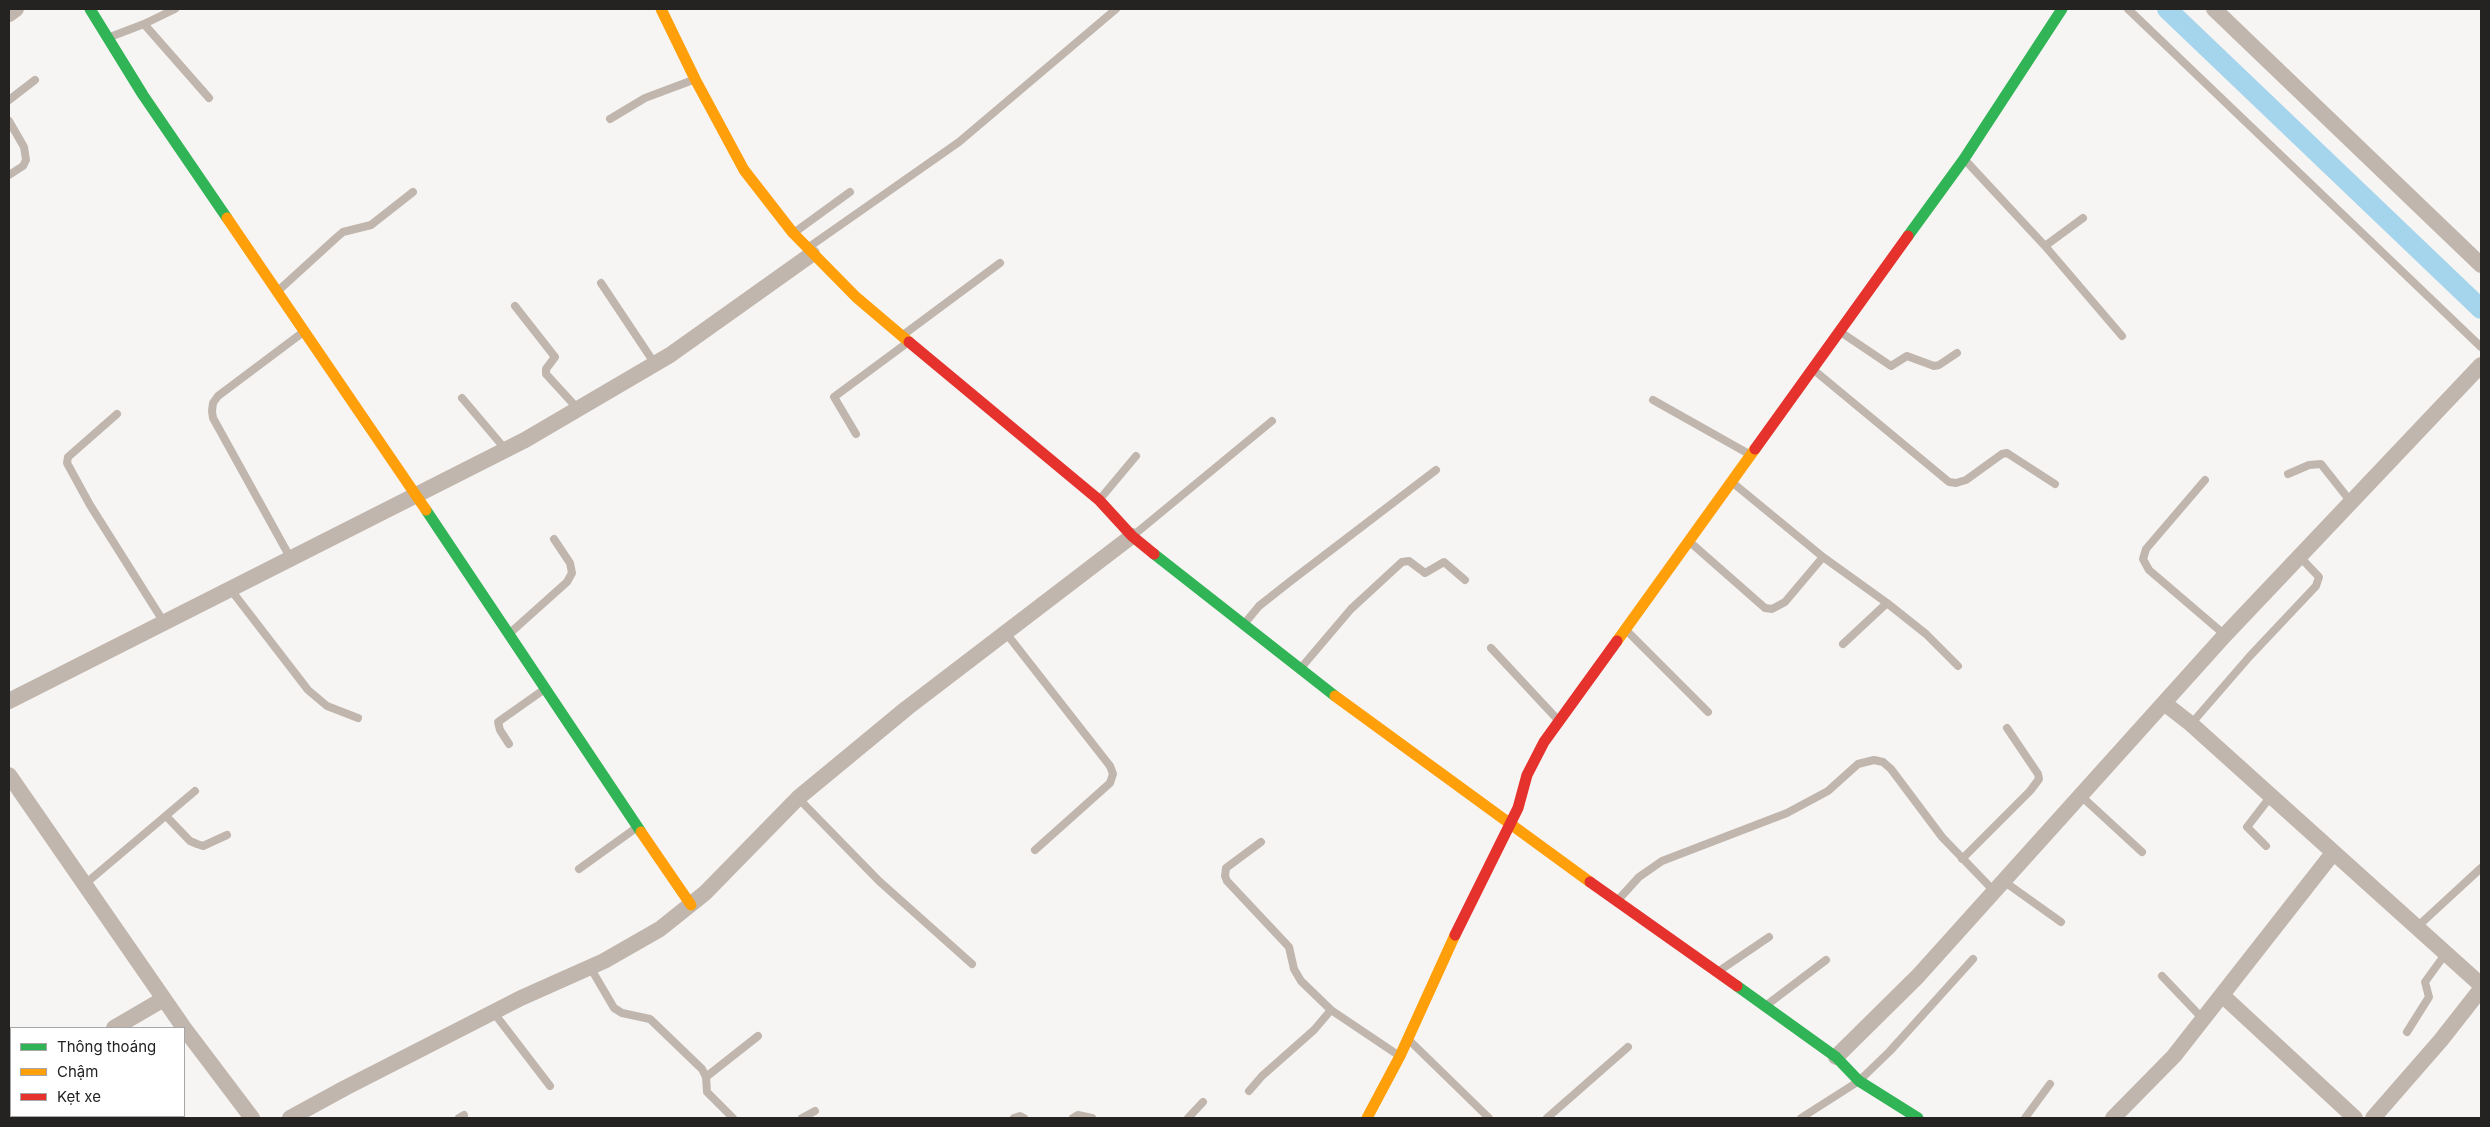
<!DOCTYPE html>
<html>
<head>
<meta charset="utf-8">
<style>
	body { margin:0 }
	#map { position:relative; width:2490px; height:1127px; overflow:hidden; background:#f7f5f3; font-family:Inter,sans-serif }
	canvas { display:block }
	.frame { position:absolute; inset:0; border:10px solid #242322; pointer-events:none }
	.legend { position:absolute; left:10px; top:1027px; width:175px; height:90px; box-sizing:border-box; background:#fff; border:1px solid #a7a7a7; margin:0; padding:6px 9px; list-style:none; font-size:15px; color:#242322 }
	.legend li { display:flex; align-items:center; gap:10px; height:25px }
	.legend b { width:25px; border:1px solid #a7a7a7 }
</style>
</head>
<body>
<div id="map">
<canvas width="2490" height="1127"></canvas>
<div class="frame"></div>
<ul class="legend">
<li><b style="height:6px;background:#30b455"></b>Thông thoáng</li>
<li><b style="height:6px;background:#ff9f0a"></b>Chậm</li>
<li><b style="height:6px;background:#e5322d"></b>Kẹt xe</li>
</ul>
</div>
<script>
const context = document.querySelector('canvas').getContext('2d');
context.lineJoin = 'round';
const toPath = rows => new Path2D(rows.map(r => 'M' + r).join(''));
function strokePath(path, color, width, dash) { context.strokeStyle = color; context.lineWidth = width; context.lineCap = dash ? 'butt' : 'round'; context.setLineDash(dash || []); context.stroke(path); }
const canal = toPath([
	[2167,9,2481,309]
]);
const lane = toPath([
	[2128,9,2481,347],
	[144,24,209,98],
	[110,37,144,24,175,9],
	[9,100,35,80],
	[610,119,645,98,693,80],
	[9,121,24,147,26,160,23,166,9,175],
	[1965,160,2045,246,2122,336],
	[795,232,850,192],
	[2045,246,2083,218],
	[809,247,959,142,1116,9],
	[601,283,655,364],
	[279,290,336,238,343,232,371,225,413,192],
	[515,306,555,357,546,369,546,374,578,409],
	[1842,333,1891,366,1907,356,1934,366,1939,365,1957,353],
	[903,335,1000,263],
	[1815,371,1949,482,1956,483,1966,480,2002,454,2007,453,2055,484],
	[462,398,506,450],
	[1653,400,1749,454],
	[117,414,68,457,67,463,90,505,165,624],
	[856,434,834,397,907,343],
	[2288,474,2309,465,2321,464,2351,502],
	[2205,480,2146,549,2143,559,2149,570,2225,635],
	[1733,483,1823,557,1887,603,1926,634,1958,666],
	[1100,499,1136,456],
	[1135,534,1272,421],
	[1691,543,1765,608,1772,609,1785,602,1823,557],
	[291,559,213,418,212,411,213,403,218,396,302,333],
	[231,590,308,690,327,706,358,718],
	[1245,623,1259,606,1292,580,1436,470],
	[1627,631,1708,712],
	[510,633,567,582,572,573,570,563,554,539],
	[1006,633,1110,766,1113,774,1110,783,1035,850],
	[1843,644,1887,603],
	[1491,648,1558,720],
	[1300,669,1351,609,1402,562,1409,561,1425,573,1444,562,1465,580],
	[2191,724,2250,656,2316,586,2319,577,2300,557],
	[509,744,500,730,498,722,542,691],
	[2080,795,2142,852],
	[798,798,879,881,972,964],
	[166,816,190,841,197,844,203,846,227,835],
	[1261,842,1226,868,1225,876,1227,881,1289,947,1294,969,1301,981,1331,1010,1398,1055],
	[2266,846,2247,827,2271,796],
	[1962,859,2030,791,2039,779,2038,774,2007,728],
	[579,869,636,828],
	[2002,880,2061,922],
	[85,884,195,791],
	[1618,900,1639,877,1662,861,1787,813,1828,791,1858,764,1874,760,1883,762,1891,769,1942,837,1993,890],
	[2417,927,2481,868],
	[590,967,614,1008,622,1013,650,1019,702,1069,706,1077,707,1092,733,1118],
	[1719,971,1769,937],
	[2162,976,2203,1019],
	[1768,1004,1826,960],
	[494,1013,550,1086],
	[2407,1032,2429,997,2425,982,2446,953],
	[1410,1041,1489,1118],
	[706,1077,758,1036],
	[1249,1091,1262,1076,1314,1030,1331,1010],
	[459,1118,464,1115],
	[802,1118,815,1111],
	[1014,1118,1020,1116,1024,1118],
	[1073,1118,1078,1115,1092,1118],
	[1188,1118,1203,1102],
	[1547,1118,1628,1047],
	[1801,1118,1859,1081,1890,1051,1973,959],
	[2025,1118,2050,1084]
]);
const street = toPath([
	[2214,9,2481,265],
	[9,14,16,9],
	[9,701,525,440,670,355,812,254],
	[2164,703,2191,724,2481,985],
	[9,775,184,1028],
	[2222,995,2355,1118],
	[114,1028,162,1000],
	[184,1028,252,1118],
	[1836,1057,1918,976,2225,635,2481,365],
	[9,1091,11,1090],
	[290,1118,345,1088,521,998,604,961,660,929,705,893,798,798,907,708,1132,536],
	[2113,1118,2174,1056,2333,853],
	[2373,1118,2441,1040,2481,989]
]);
const fast = toPath([
	[90,9,143,95,227,218],
	[1908,236,1964,159,2062,9],
	[426,510,641,832],
	[1154,554,1335,696],
	[1737,986,1836,1057,1859,1081,1918,1118]
]);
const slow = toPath([
	[661,9,695,79,744,170,793,233,856,297,909,342],
	[227,218,426,510],
	[1617,641,1755,449],
	[1335,696,1590,882],
	[641,832,691,905],
	[1367,1118,1400,1056,1455,935]
]);
const jam = toPath([
	[909,342,1099,500,1132,536,1154,554],
	[1755,449,1908,236],
	[1590,882,1737,986],
	[1455,935,1518,808,1527,775,1544,742,1617,641]
]);
strokePath(canal, '#a5d5ed', 20);
strokePath(lane, '#c1b6ad', 8);
strokePath(street, '#c1b6ad', 16);
strokePath(fast, '#30b455', 11);
strokePath(slow, '#ff9f0a', 11);
strokePath(jam, '#e5322d', 11);
</script>
</body>
</html>
